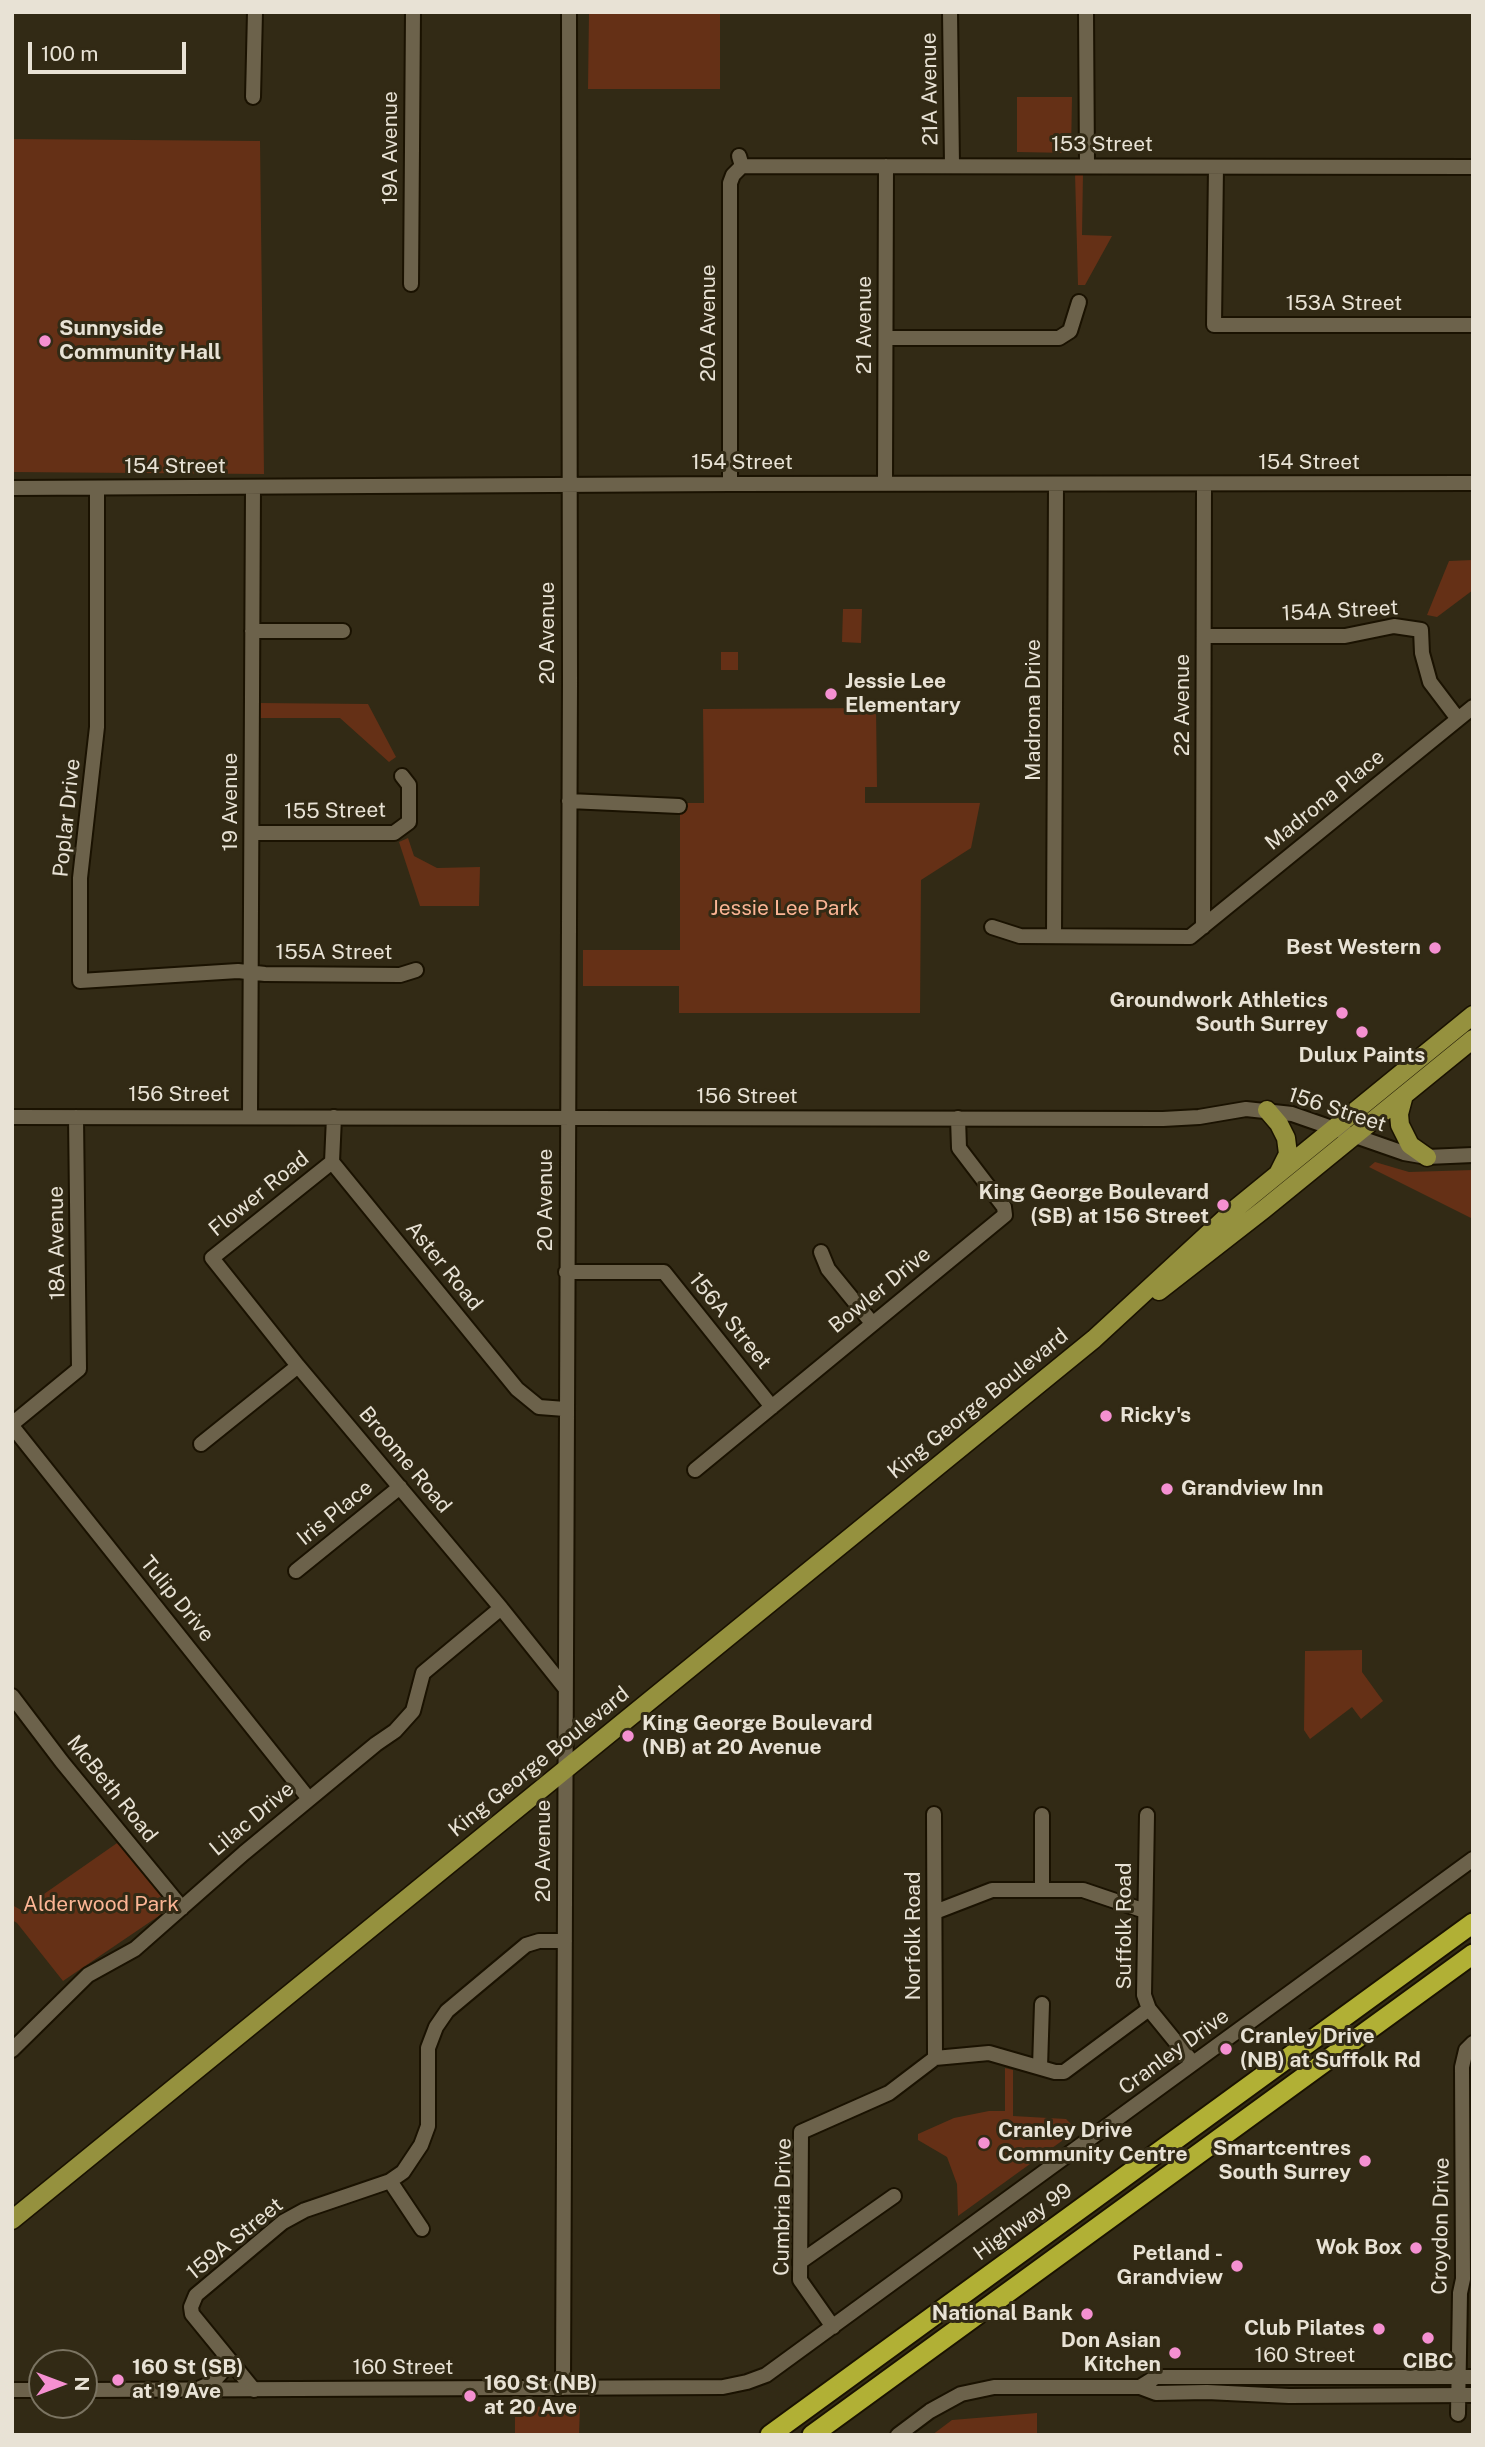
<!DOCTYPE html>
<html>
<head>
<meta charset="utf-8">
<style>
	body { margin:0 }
	#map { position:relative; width:1485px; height:2447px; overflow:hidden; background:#322a15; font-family:"Public Sans",sans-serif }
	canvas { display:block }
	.frame { position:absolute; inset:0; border:14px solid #e8e2d5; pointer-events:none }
	.north { position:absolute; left:28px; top:2349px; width:70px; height:70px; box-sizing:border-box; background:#322a15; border:2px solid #7b7462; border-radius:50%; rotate:90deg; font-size:19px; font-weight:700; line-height:28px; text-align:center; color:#e8e2d5 }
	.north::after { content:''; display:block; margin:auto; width:24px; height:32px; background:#f590d1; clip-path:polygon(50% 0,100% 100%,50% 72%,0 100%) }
	.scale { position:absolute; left:28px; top:42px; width:158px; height:32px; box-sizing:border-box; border:4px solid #e8e2d5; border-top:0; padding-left:9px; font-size:21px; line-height:24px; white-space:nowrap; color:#e8e2d5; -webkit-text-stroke:5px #322a15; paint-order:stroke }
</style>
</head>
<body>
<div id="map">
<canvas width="1485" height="2447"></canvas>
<div class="frame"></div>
<div class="north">N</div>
<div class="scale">100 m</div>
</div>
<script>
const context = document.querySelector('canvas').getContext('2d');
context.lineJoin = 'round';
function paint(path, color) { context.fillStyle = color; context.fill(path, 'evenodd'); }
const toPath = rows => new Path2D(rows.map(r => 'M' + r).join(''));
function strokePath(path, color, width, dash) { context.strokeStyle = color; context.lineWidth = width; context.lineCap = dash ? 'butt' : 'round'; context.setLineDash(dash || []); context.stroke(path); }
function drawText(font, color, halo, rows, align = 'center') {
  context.font = font + ' "Public Sans",sans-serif'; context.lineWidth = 6; context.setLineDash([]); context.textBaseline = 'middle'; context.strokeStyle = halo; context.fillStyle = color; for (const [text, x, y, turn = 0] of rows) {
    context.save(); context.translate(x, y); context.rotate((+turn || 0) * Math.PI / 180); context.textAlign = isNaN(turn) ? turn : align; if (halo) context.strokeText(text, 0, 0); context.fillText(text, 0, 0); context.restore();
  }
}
const green = toPath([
	[589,12,720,12,720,89,588,89],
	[1017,97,1072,97,1071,153,1017,152],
	[12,139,260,141,264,474,12,472],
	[1075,173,1083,173,1082,235,1112,236,1085,285,1078,285],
	[1473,560,1473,590,1437,617,1427,615,1449,561],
	[843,609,862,609,861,643,842,642],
	[721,652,738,652,738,670,721,670],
	[259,703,368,704,396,757,389,762,340,718,259,718],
	[876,708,877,787,865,787,865,803,980,803,971,848,921,880,920,1013,679,1013,679,986,583,986,583,950,680,950,680,803,704,803,703,709],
	[408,838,414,856,437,868,480,867,479,906,420,906,399,842],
	[1375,1162,1409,1172,1473,1170,1473,1219,1369,1167],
	[1362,1650,1362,1672,1383,1701,1361,1719,1352,1707,1310,1739,1304,1730,1305,1651],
	[120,1841,172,1907,63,1981,17,1923,12,1920,12,1905,21,1910],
	[1005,2068,1013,2070,1013,2116,1066,2119,1077,2130,958,2216,957,2184,947,2157,918,2140,918,2134,954,2118,989,2111,1005,2111],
	[580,2406,579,2435,515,2435,515,2407],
	[1037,2413,1037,2435,932,2435,952,2420]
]);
const minor = toPath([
	[950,12,952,165],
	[1086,12,1087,166],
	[253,97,255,12],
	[739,156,742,166,1473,167],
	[1216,167,1214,325,1473,325],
	[411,284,413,12],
	[887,338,1059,338,1070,331,1079,302],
	[730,484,730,183,733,175,742,166],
	[885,484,886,166],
	[12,488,730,484,1473,483],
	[97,488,97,727,80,878,80,981,238,971,265,974,400,975,416,970],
	[252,631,343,631],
	[1204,636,1345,636,1394,626,1421,630,1422,653,1430,682,1458,719],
	[569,801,679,806],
	[252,833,394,833,409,822,409,785,402,776],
	[992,927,1020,936,1190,937,1473,707],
	[1203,927,1204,484],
	[1054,936,1056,484],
	[250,1116,253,488],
	[12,1117,1163,1119,1199,1117,1246,1109,1292,1114,1404,1153,1427,1157,1473,1155],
	[334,1117,332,1162,517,1389,539,1407,565,1409],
	[332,1162,212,1258,298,1366,501,1608,565,1688],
	[821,1252,828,1269,872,1323],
	[566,1272,664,1272,772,1407],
	[12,1424,79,1369,76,1117],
	[12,1426,309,1799],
	[201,1444,298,1366],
	[695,1470,1005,1215,1004,1207,959,1148,958,1118],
	[296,1571,400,1487],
	[12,1696,62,1762,182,1908],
	[934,1814,935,2058],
	[1147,1815,1144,1995,1149,2009,1193,2063],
	[1042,1890,1042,1815],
	[935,1912,992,1890,1083,1890,1145,1911],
	[12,2050,88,1975,135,1949,244,1853,376,1744,395,1731,413,1711,423,1673,501,1608],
	[1040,2067,1042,2004],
	[390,2181,422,2229],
	[800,2262,894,2196],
	[833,2327,800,2280,801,2132,889,2093,935,2058,989,2053,1055,2072,1064,2072,1149,2009],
	[1140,2387,1156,2377,1473,2377],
	[563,2388,570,683,569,12],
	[198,2389,212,2383,221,2373,224,2354],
	[12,2390,42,2390],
	[84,2390,723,2387,747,2382,766,2375,1473,1859],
	[254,2390,192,2314,191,2307,196,2295,283,2222,305,2210,390,2181,403,2172,421,2145,428,2126,428,2048,436,2027,447,2011,526,1945,539,1941,565,1941],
	[1458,2414,1460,2293,1463,2279,1462,2067,1466,2050,1473,2043],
	[898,2435,930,2411,961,2394,994,2387,1140,2387,1156,2393,1207,2392,1289,2396,1473,2395]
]);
const major = toPath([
	[1404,1095,1399,1114,1400,1125,1410,1145,1427,1157],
	[1267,1110,1279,1124,1286,1138,1288,1154,1279,1172],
	[1159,1291,1263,1210,1473,1039],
	[12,2220,1094,1339,1234,1210,1473,1015]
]);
const highway = toPath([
	[770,2435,1473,1923],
	[812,2435,1473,1954]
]);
const markers = [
	[45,341,7,"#f590d1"],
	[831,694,7,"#f590d1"],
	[1435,948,7,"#f590d1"],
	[1342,1013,7,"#f590d1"],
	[1362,1032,7,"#f590d1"],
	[1223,1205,7,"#f590d1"],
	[1106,1416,7,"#f590d1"],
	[1167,1489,7,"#f590d1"],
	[628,1736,7,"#f590d1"],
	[1226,2049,7,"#f590d1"],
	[984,2143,7,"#f590d1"],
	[1365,2161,7,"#f590d1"],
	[1416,2248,7,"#f590d1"],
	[1237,2266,7,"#f590d1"],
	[1087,2314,7,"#f590d1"],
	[1379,2329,7,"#f590d1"],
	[1428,2338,7,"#f590d1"],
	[1175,2353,7,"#f590d1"],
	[118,2380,7,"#f590d1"],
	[470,2396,7,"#f590d1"]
];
const streetNames = [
	["21A Avenue",930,89,-91],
	["153 Street",1102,145],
	["19A Avenue",391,148,-90],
	["153A Street",1344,304],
	["20A Avenue",709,323,-90],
	["21 Avenue",865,325,-90],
	["154 Street",742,463],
	["154 Street",1309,463],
	["154 Street",175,467],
	["154A Street",1340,611,-3],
	["20 Avenue",548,633,-90],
	["22 Avenue",1183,705,-90],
	["Madrona Drive",1034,710,-90],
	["Madrona Place",1325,800,-39],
	["19 Avenue",231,802,-90],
	["155 Street",335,811,-1],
	["Poplar Drive",67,818,-84],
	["155A Street",334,953],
	["156 Street",179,1095],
	["156 Street",747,1097],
	["156 Street",1337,1110,18],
	["Flower Road",259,1194,-39],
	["20 Avenue",546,1200,-90],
	["18A Avenue",57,1243,-91],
	["Aster Road",444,1266,51],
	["Bowler Drive",880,1290,-39],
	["156A Street",730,1321,51],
	["King George Boulevard",978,1404,-39],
	["Broome Road",405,1460,50],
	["Iris Place",335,1513,-39],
	["Tulip Drive",177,1599,51],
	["King George Boulevard",539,1762,-39],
	["McBeth Road",112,1789,51],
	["Lilac Drive",252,1819,-40],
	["20 Avenue",544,1851,-90],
	["Suffolk Road",1125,1926,-90],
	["Norfolk Road",914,1936,-90],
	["Cranley Drive",1174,2052,-36],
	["Cumbria Drive",783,2207,-89],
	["Highway 99",1023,2222,-36],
	["Croydon Drive",1441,2226,-89],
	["159A Street",235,2239,-39],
	["160 Street",1305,2356],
	["160 Street",403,2368]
];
const poiNames = [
	["Sunnyside",59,329],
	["Community Hall",59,353],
	["Jessie Lee",845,682],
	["Elementary",845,706],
	["Best Western",1421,948,"right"],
	["Groundwork Athletics",1328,1001,"right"],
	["South Surrey",1328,1025,"right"],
	["Dulux Paints",1362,1056,"center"],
	["King George Boulevard",1209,1193,"right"],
	["(SB) at 156 Street",1209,1217,"right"],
	["Ricky's",1120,1416],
	["Grandview Inn",1181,1489],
	["King George Boulevard",642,1724],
	["(NB) at 20 Avenue",642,1748],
	["Cranley Drive",1240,2037],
	["(NB) at Suffolk Rd",1240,2061],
	["Cranley Drive",998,2131],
	["Community Centre",998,2155],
	["Smartcentres",1351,2149,"right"],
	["South Surrey",1351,2173,"right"],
	["Wok Box",1402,2248,"right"],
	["Petland -",1223,2254,"right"],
	["Grandview",1223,2278,"right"],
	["National Bank",1073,2314,"right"],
	["Club Pilates",1365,2329,"right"],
	["Don Asian",1161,2341,"right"],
	["Kitchen",1161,2365,"right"],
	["CIBC",1428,2362,"center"],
	["160 St (SB)",132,2368],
	["at 19 Ave",132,2392],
	["160 St (NB)",484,2384],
	["at 20 Ave",484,2408]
];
const parkNames = [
	["Jessie Lee Park",785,909],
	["Alderwood Park",101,1905]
];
paint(green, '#653016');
strokePath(minor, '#1a1201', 18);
strokePath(major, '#1a1201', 21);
strokePath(highway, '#1a1201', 23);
strokePath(minor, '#6c624b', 14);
strokePath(major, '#95913e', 18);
strokePath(highway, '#b1b035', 19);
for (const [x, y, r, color] of markers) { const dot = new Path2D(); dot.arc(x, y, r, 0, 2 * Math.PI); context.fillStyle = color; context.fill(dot); strokePath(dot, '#322a15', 2.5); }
drawText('21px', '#e8e2d5', '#322a15', streetNames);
drawText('bold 21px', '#e8e2d5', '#322a15', poiNames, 'left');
drawText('21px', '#fbb595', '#322a15', parkNames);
</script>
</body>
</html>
